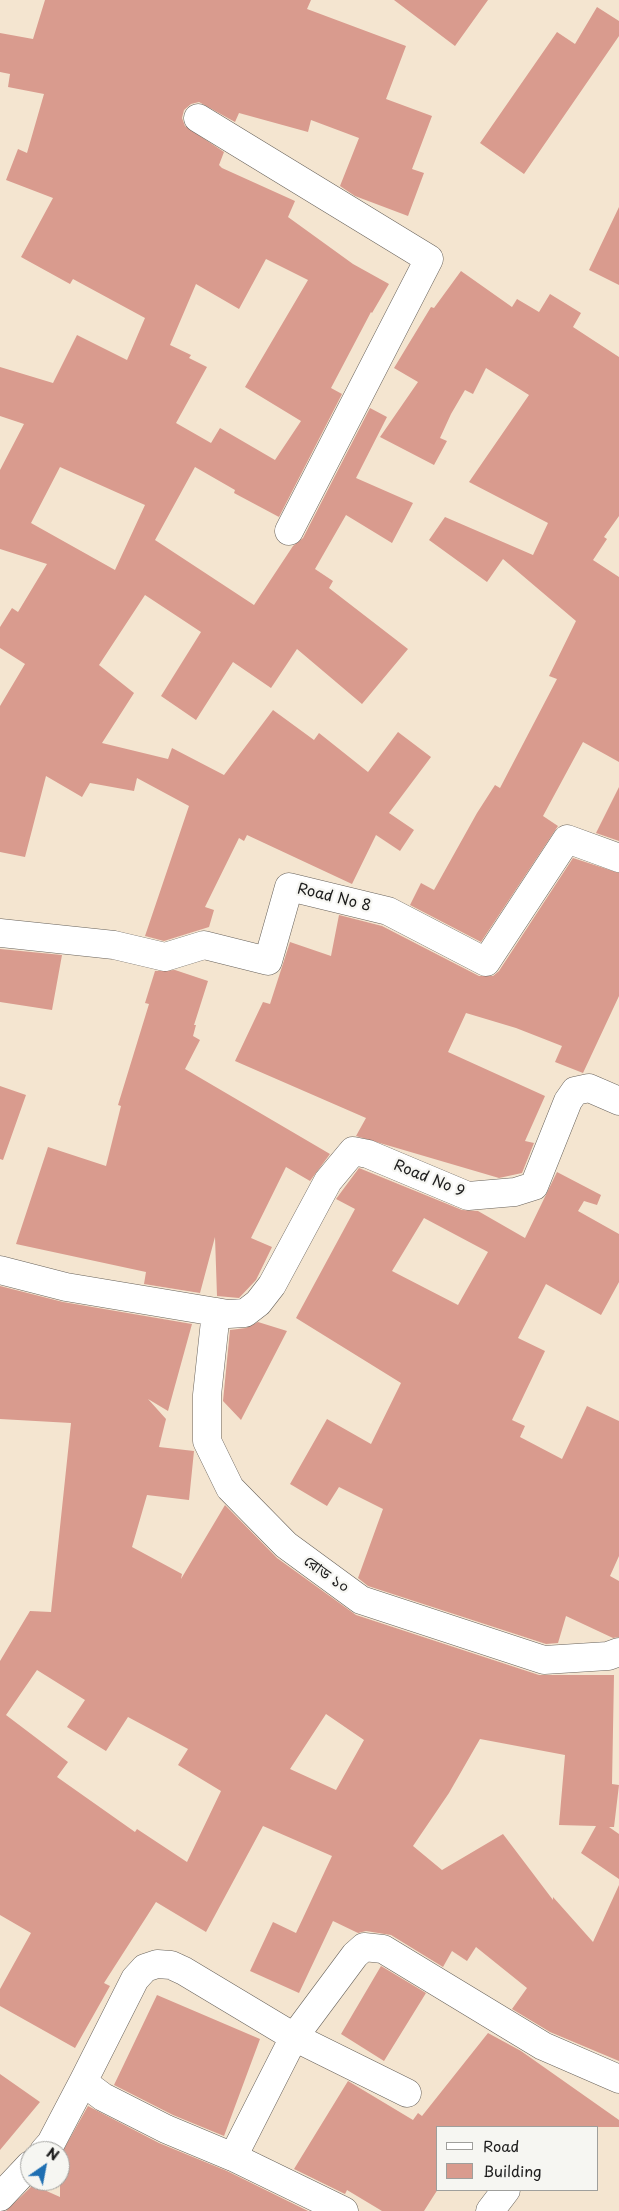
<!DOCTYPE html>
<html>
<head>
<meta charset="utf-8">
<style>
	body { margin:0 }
	#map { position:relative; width:619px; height:2211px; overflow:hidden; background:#f4e5d0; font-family:"Playpen Sans",sans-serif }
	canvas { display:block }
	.legend { position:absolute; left:436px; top:2126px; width:162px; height:65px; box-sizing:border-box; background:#f6f6f2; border:1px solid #9f9f9c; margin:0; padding:6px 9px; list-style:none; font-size:15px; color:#1c1c1c }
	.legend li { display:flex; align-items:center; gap:10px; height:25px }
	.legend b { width:25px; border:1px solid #9f9f9c }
	.north { position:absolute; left:20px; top:2141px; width:50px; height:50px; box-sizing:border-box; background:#f6f6f2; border:1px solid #9f9f9c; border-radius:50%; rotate:33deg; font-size:14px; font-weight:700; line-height:20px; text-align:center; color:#1c1c1c }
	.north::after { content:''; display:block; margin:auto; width:18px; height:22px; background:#1f6fb2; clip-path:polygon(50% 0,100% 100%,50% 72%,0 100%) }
</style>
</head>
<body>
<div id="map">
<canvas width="619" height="2211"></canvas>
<ul class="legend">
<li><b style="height:6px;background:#fff"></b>Road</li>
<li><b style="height:14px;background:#d99b8e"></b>Building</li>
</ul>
<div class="north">N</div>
</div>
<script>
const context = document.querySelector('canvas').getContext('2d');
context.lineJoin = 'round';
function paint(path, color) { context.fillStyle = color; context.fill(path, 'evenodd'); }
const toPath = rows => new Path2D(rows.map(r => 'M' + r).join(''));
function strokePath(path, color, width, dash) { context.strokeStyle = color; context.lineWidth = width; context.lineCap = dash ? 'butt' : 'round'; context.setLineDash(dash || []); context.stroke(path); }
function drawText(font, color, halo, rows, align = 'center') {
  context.font = font + ' "Playpen Sans","Noto Sans Bengali",sans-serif'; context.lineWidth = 4.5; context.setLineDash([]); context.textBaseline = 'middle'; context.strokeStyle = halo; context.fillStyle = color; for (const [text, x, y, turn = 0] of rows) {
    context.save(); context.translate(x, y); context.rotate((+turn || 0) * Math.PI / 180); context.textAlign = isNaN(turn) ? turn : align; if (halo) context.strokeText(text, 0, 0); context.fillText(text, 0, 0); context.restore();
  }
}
const building = toPath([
	[45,0,311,0,307,9,406,46,386,99,432,116,412,169,424,173,408,216,355,196,340,186,359,138,311,120,308,132,239,113,235,122,199,102,191,104,184,110,182,118,185,126,224,152,219,165,222,168,295,201,288,217,353,264,389,284,372,313,371,312,331,388,342,394,279,517,234,493,235,490,195,467,155,540,254,605,293,546,303,538,370,408,387,417,356,478,413,503,392,543,346,515,315,569,333,581,329,588,408,649,362,704,297,649,271,688,233,662,196,720,161,696,201,632,145,595,99,665,134,693,102,743,168,759,172,748,224,775,273,710,314,740,319,733,368,772,398,732,431,757,389,813,414,830,400,851,376,835,352,884,247,835,244,841,239,838,205,907,214,910,209,927,164,941,145,936,189,806,137,778,134,791,90,783,82,797,46,776,25,857,0,852,0,706,25,664,0,648,0,627,12,608,18,612,47,564,0,549,0,470,24,424,0,416,0,367,53,383,77,335,127,360,145,318,73,279,70,284,21,257,53,198,6,180,18,149,27,153,44,94,8,87,10,74,0,72,0,33,33,39],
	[266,259,308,280,245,387,301,421,275,460,220,428,211,443,176,423,207,367,189,358,191,355,170,345,196,284,239,309],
	[60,467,145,505,115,570,31,523],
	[394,0,488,0,455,46],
	[597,7,619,21,619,36,524,174,480,143,557,32,575,44],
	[619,207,619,285,589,270],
	[461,271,512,307,517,299,539,312,550,294,581,313,573,327,619,357,619,516,604,537,607,539,593,560,619,577,619,762,583,742,543,816,558,826,481,942,410,905,421,883,434,890,477,813,495,785,500,788,557,679,549,676,576,621,503,559,487,582,429,540,445,517,533,555,548,523,469,482,529,395,486,368,473,394,465,390,451,414,440,438,447,441,434,465,380,437,418,382,394,368,431,307,434,308],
	[619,787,619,841,596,833],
	[573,858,619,873,619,996,583,1073,555,1062,562,1046,516,1028,466,1013,448,1052,545,1096,525,1141,534,1143,522,1173,499,1178,356,1136,366,1118,235,1061,263,1002,270,1004,290,942,331,956,339,915,382,926,479,976,493,976,499,971],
	[0,949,62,955,52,1010,0,1002],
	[175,970,208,981,194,1025,196,1025,193,1036,200,1040,185,1069,330,1154,310,1181,286,1167,251,1238,272,1247,256,1280,239,1298,217,1296,215,1237,200,1293,144,1284,146,1272,16,1244,48,1147,106,1166,121,1106,118,1105,149,1004,145,1003,155,971],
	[0,1086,26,1095,3,1160,0,1159],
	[359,1168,462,1210,478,1211,525,1238,557,1172,601,1195,597,1205,584,1201,578,1211,619,1234,619,1282,601,1315,546,1284,518,1338,545,1351,512,1420,525,1426,520,1437,562,1459,587,1406,619,1421,619,1556,610,1576,619,1581,619,1637,613,1638,566,1616,558,1643,546,1644,368,1586,358,1578,383,1509,339,1487,327,1506,290,1484,327,1419,371,1444,401,1383,296,1318,355,1209,336,1199],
	[424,1218,488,1252,458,1305,392,1271],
	[0,1286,63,1302,192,1324,168,1411,148,1399,166,1419,159,1447,194,1451,189,1500,147,1495,132,1547,182,1574,181,1579,225,1505,277,1558,356,1615,539,1675,614,1675,612,1784,619,1785,614,1827,609,1827,619,1834,619,1879,581,1853,596,1826,559,1825,565,1755,480,1739,449,1793,413,1846,442,1870,503,1834,553,1900,553,1897,593,1942,619,1885,619,2061,550,2032,512,2009,527,1988,476,1947,467,1961,452,1951,443,1967,391,1935,366,1931,358,1933,333,1921,299,1993,250,1971,273,1922,296,1933,332,1856,263,1826,206,1932,156,1902,104,1983,110,1986,75,2048,0,2006,0,1989,31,1933,0,1915,0,1661,30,1611,51,1612,71,1423,0,1419],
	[37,1670,85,1700,67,1727,106,1751,128,1717,188,1749,178,1765,221,1791,187,1862,137,1829,135,1832,57,1777,68,1762,6,1715],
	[326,1714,364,1740,336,1790,290,1769],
	[258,1322,287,1331,241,1420,223,1401,230,1330,246,1328],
	[381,1966,426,1993,384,2061,341,2034],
	[157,1995,260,2039,224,2136,173,2115,114,2085],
	[488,2033,521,2051,619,2120,619,2127,438,2127,438,2189,424,2211,382,2211,347,2190,345,2194,294,2169,348,2081,413,2120,418,2113,422,2116],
	[0,2074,40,2102,0,2150],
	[88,2106,159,2143,227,2171,308,2211,6,2211,33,2185,60,2197,60,2156]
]);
const street = toPath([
	[198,118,429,259,289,531],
	[0,933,114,945,165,957,204,945,268,961,289,887,388,911,486,962,567,839,619,858],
	[0,1270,66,1287,228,1314,245,1313,258,1303,272,1285,328,1181,353,1151,368,1154,468,1196,515,1192,534,1186,568,1101,575,1091,589,1088,619,1101],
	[216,1312,207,1395,207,1441,230,1488,286,1545,361,1600,544,1660,608,1656,619,1652],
	[83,2082,135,1979,145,1968,157,1964,171,1965,184,1971,294,2037,407,2093],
	[44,2151,51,2143,83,2082,103,2097,166,2129,233,2157,294,2037,355,1955,364,1947,383,1949,543,2046,619,2079],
	[233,2157,344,2211],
	[0,2197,30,2165],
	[490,2211,506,2190]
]);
const streetNames = [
	["Road No 8",334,898,14],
	["Road No 9",429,1179,22],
	["রোড ১০",326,1575,36]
];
paint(building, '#d99b8e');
strokePath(street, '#68625b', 29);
strokePath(street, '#fff', 28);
drawText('15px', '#1c1c1c', '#f6f6f2', streetNames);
</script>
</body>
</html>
